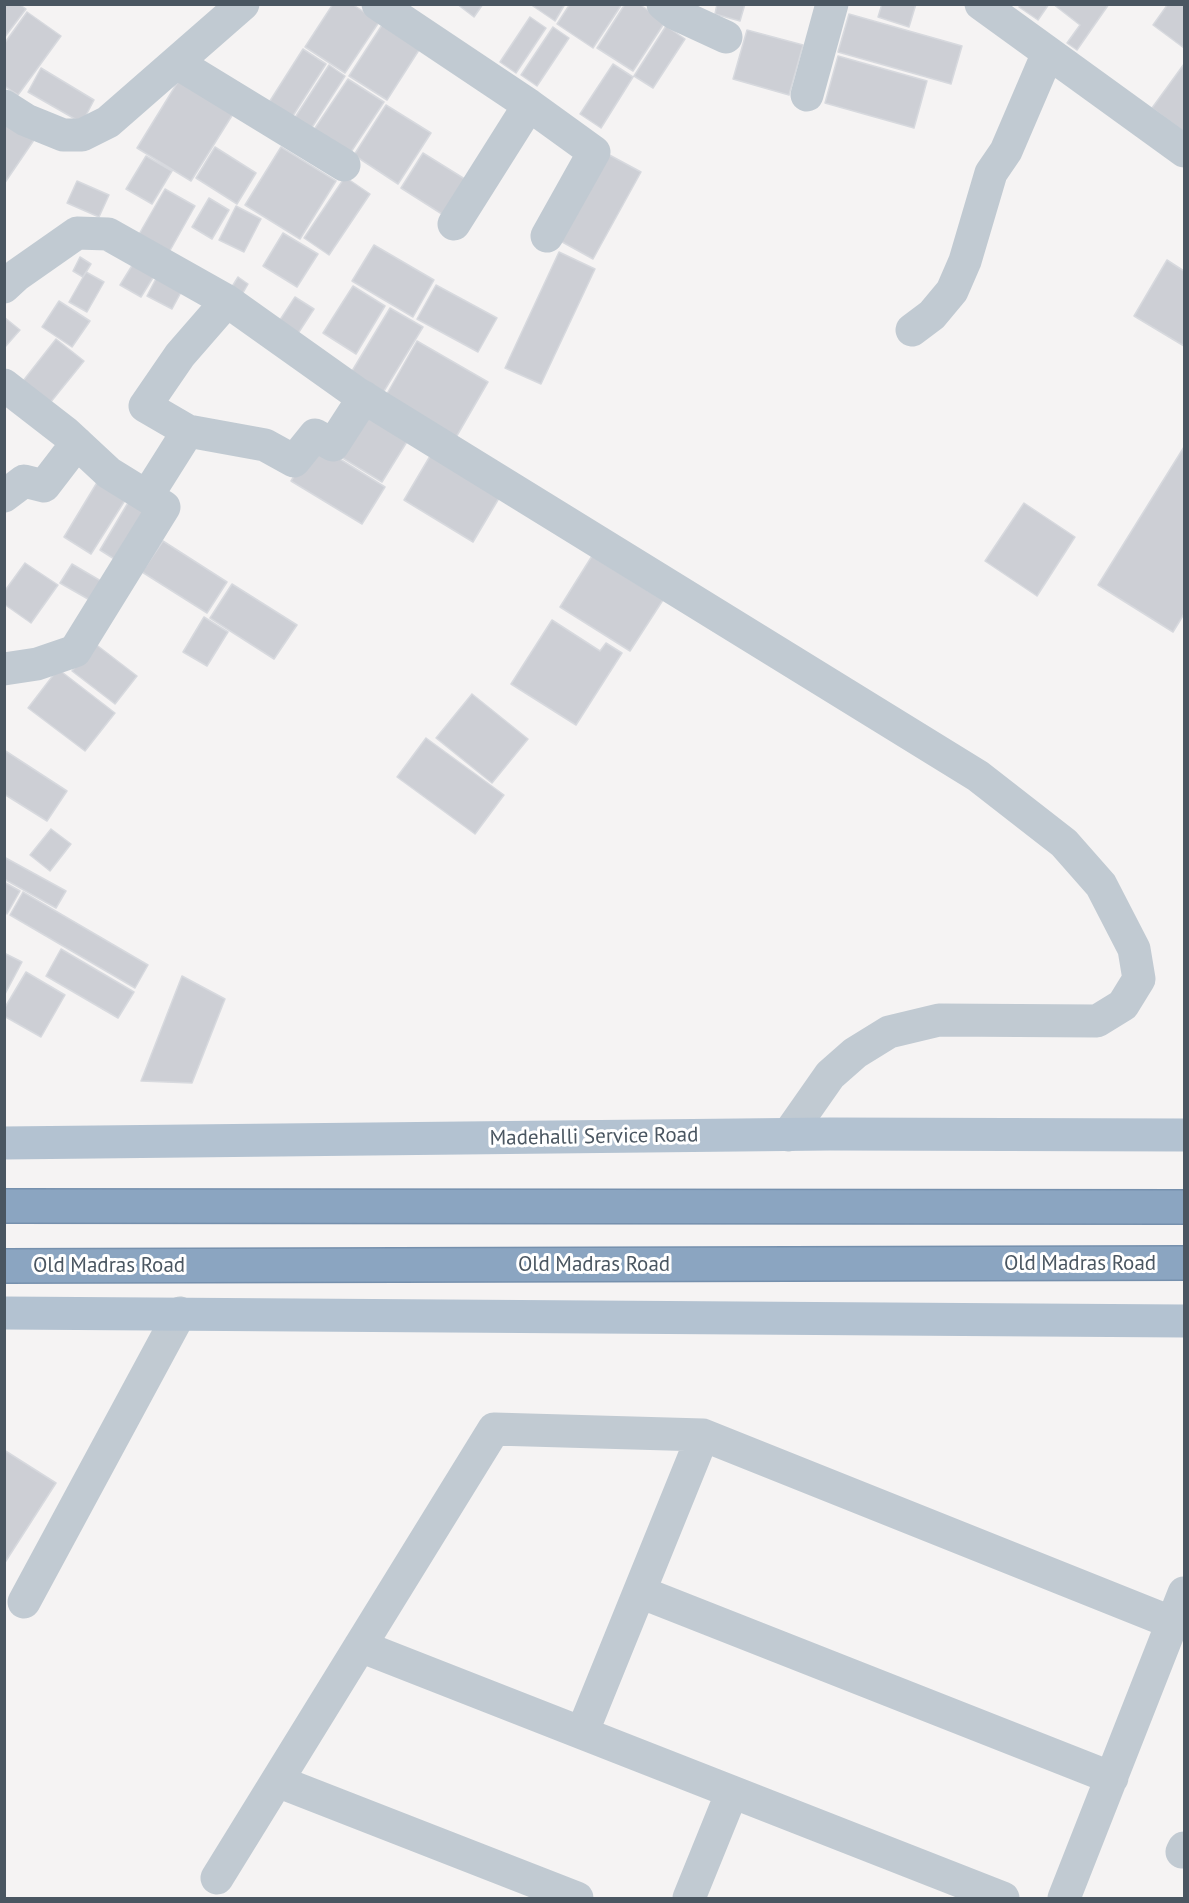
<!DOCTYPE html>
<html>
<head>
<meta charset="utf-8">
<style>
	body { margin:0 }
	#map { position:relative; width:1189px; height:1903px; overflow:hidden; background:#f5f3f3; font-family:"PT Sans",sans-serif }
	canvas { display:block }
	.frame { position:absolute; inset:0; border:6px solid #4a5661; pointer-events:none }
</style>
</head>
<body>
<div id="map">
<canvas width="1189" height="1903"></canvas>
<div class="frame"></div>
</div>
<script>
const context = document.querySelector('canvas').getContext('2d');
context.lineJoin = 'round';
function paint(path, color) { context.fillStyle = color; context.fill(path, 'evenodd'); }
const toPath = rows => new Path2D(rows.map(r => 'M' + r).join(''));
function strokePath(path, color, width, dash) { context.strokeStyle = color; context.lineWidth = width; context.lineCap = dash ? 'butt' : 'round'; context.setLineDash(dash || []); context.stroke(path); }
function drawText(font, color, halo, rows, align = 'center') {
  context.font = font + ' "PT Sans",sans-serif'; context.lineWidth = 6; context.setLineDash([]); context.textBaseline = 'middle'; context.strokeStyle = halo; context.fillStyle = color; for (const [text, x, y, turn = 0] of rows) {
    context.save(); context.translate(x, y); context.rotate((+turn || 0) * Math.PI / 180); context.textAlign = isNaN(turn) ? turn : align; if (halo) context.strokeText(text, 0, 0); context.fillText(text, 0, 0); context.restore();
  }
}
const building = toPath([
	[4,4,19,4,26,9,4,38,4,4],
	[333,4,352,4,379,22,345,73,305,47,333,4],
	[457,4,483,4,474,17,457,4],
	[530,4,565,4,555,21,530,4],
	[570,4,622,4,593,48,557,24,570,4],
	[625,4,639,4,665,22,633,71,597,48,625,4],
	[717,4,745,4,740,21,715,14,717,4],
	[882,4,916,4,909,27,878,17,882,4],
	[1021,4,1049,4,1038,20,1019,7,1021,4],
	[1109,4,1077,50,1067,43,1080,25,1053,4,1109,4],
	[1168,4,1184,4,1184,48,1153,25,1168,4],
	[27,12,61,36,18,95,4,86,4,44,27,12],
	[849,14,962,46,951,84,838,52,849,14],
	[530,17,546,28,516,73,500,62,530,17],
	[382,25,419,50,387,100,349,76,382,25],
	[666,26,685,39,653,88,634,76,666,26],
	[553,27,569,38,537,86,521,75,553,27],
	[747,30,803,45,789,95,733,79,747,30],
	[303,49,326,64,291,119,268,104,303,49],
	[838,56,927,81,914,128,825,103,838,56],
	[613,64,633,77,601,128,580,114,613,64],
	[1184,64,1184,132,1152,108,1184,64],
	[329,65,345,76,311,129,294,119,329,65],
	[41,68,94,100,82,123,28,92,41,68],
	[348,79,384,102,349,155,313,131,348,79],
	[179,80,233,114,191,181,137,148,179,80],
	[386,105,431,133,398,184,354,155,386,105],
	[4,120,34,140,4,184,4,120],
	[215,147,256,173,237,204,196,178,215,147],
	[281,147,336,181,300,239,245,205,281,147],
	[602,151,641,172,593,259,555,238,602,151],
	[423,153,468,181,445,216,401,188,423,153],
	[146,156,172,171,152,204,126,189,146,156],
	[345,177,370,194,329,255,304,238,345,177],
	[77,181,109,195,99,217,67,203,77,181],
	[165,189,195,206,168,254,138,236,165,189],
	[209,198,229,210,212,239,192,227,209,198],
	[236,206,261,219,244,252,219,240,236,206],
	[283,233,318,254,297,287,263,266,283,233],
	[374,245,434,280,413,317,352,281,374,245],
	[559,252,595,269,541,384,505,368,559,252],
	[138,256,159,268,141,297,120,285,138,256],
	[80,257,91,264,83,277,73,271,80,257],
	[1167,260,1184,271,1184,346,1134,316,1167,260],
	[161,269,186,283,172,309,147,296,161,269],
	[86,272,104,282,87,312,69,302,86,272],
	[238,277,248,284,239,300,228,293,238,277],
	[436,285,497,318,478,352,417,319,436,285],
	[353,286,385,306,356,354,323,333,353,286],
	[295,297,314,309,295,338,276,326,295,297],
	[59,301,90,321,72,347,42,327,59,301],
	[390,308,423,327,381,396,349,376,390,308],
	[4,317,20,330,5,347,4,347,4,317],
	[56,339,84,361,50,403,23,381,56,339],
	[417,341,488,382,455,439,384,399,417,341],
	[367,404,413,432,382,482,336,454,367,404],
	[314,443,385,487,362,524,291,481,314,443],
	[436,446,505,488,473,542,404,500,436,446],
	[1184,447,1184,614,1173,632,1098,585,1184,447],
	[101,476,129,494,91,554,64,537,101,476],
	[132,496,151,507,119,562,100,550,132,496],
	[1024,503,1075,537,1037,596,985,561,1024,503],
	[163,541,227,582,207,613,142,572,163,541],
	[592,556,663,600,630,651,560,607,592,556],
	[25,563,58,585,31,623,4,604,4,592,25,563],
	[72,564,106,584,95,603,60,583,72,564],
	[232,584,297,625,274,659,210,618,232,584],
	[204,617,228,632,207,666,183,652,204,617],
	[552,620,600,651,606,643,622,653,576,725,511,684,552,620],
	[94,643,137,676,115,704,72,671,94,643],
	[58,669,115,713,85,751,28,708,58,669],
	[472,694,528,739,492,783,436,738,472,694],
	[426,738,504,795,475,834,397,777,426,738],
	[4,750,67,791,47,821,4,794,4,750],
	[51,829,71,844,50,871,30,855,51,829],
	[4,857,66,891,56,908,4,879,4,857],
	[4,882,20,891,7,914,4,912,4,882],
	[23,892,148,965,135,988,10,915,23,892],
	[61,949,134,992,118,1018,46,976,61,949],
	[4,953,22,962,4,996,4,953],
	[26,972,65,995,41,1037,4,1016,4,1009,26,972],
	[182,976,225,999,192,1083,141,1081,182,976],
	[4,1450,56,1483,4,1564,4,1450]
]);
const minor = toPath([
	[378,4,529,105,454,224],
	[663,4,674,13,726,37],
	[981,4,1184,151],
	[177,63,344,165],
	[807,95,832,4],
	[529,105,594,152,547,236],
	[4,106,26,120,63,135,82,135,108,122,243,4],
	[4,287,17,275,77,233,108,234,227,301,355,392,978,776,1064,843,1101,885,1134,949,1139,979,1123,1005,1097,1021,939,1020,889,1032,855,1053,830,1075,788,1135],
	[912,330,932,315,952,291,965,261,991,173,1006,151,1048,53],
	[4,385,66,433,109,473,164,507,75,651,37,664,4,669],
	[188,431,265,445,294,461,315,435,333,445,364,397],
	[4,496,24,481,44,486,77,443],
	[147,496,188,431,145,406,180,355,227,301],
	[640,1592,1112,1778],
	[24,1602,180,1313],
	[360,1646,1003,1898],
	[582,1733,703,1435],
	[277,1781,577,1898],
	[1182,1852,1184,1848],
	[217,1878,494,1429,703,1435,1173,1623],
	[689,1898,732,1792],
	[1064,1898,1184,1593]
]);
const major = toPath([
	[4,1143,830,1134,1184,1135],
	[4,1313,1184,1321]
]);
const highway = toPath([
	[4,1206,1184,1207],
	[4,1266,1184,1263]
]);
const streetNames = [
	["Madehalli Service Road",594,1137,-1],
	["Old Madras Road",1080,1264],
	["Old Madras Road",594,1265],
	["Old Madras Road",109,1266]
];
paint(building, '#cdcfd5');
strokePath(building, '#d7d9de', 1.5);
strokePath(highway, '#7690ad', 36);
strokePath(minor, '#c1cad2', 33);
strokePath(major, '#b3c2d1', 33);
strokePath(highway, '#8ba5c1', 33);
drawText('21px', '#4a5661', '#fff', streetNames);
</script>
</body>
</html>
